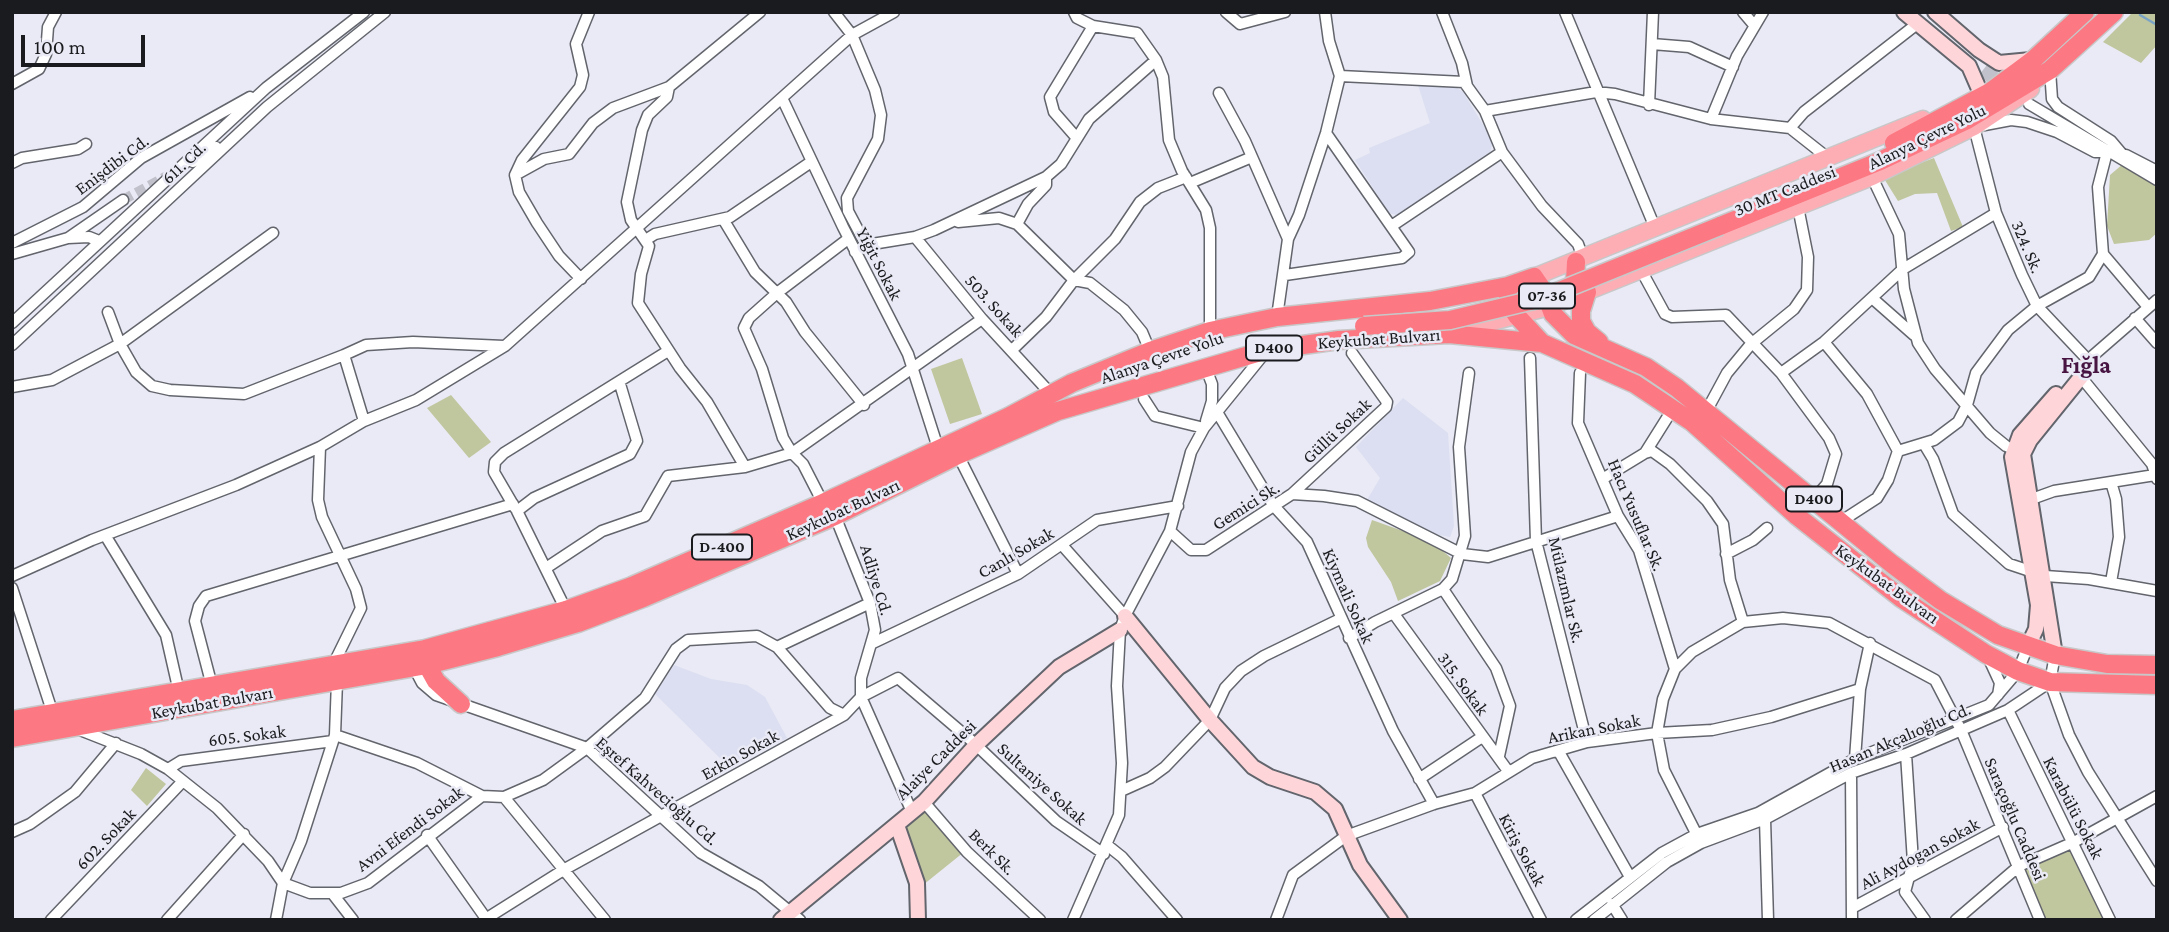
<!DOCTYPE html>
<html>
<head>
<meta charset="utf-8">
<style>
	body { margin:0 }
	#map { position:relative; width:2169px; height:932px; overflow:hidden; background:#e9eaf5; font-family:"Crimson Pro",serif }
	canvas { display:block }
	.frame { position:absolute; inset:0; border:14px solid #1a1b1e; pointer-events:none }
	.scale { position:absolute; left:21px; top:35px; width:124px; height:32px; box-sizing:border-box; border:4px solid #1a1b1e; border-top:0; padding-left:9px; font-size:21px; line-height:24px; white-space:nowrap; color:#1a1b1e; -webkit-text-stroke:5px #e9eaf5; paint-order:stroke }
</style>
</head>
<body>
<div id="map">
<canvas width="2169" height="932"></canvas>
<div class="frame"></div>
<div class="scale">100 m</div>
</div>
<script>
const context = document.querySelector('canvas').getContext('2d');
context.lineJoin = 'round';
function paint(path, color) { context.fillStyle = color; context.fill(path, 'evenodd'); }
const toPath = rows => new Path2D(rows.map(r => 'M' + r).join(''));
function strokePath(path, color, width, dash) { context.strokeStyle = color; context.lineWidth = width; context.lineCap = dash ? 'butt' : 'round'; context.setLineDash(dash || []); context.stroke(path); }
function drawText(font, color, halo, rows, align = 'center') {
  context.font = font + ' "Crimson Pro",serif'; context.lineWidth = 5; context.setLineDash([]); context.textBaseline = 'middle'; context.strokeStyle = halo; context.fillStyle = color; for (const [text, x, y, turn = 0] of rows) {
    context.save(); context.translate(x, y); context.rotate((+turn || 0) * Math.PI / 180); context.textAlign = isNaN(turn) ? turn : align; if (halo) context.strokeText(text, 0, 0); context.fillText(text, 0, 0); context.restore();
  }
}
const built = toPath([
	[1418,85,1454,86,1463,92,1493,141,1490,152,1400,216,1389,213,1355,160,1370,153,1369,148,1430,123],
	[1403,398,1448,433,1454,526,1450,537,1434,534,1367,500,1380,478,1356,447],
	[674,665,711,679,747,685,765,697,787,738,730,768,655,694]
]);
const green = toPath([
	[2133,12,2157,12,2157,45,2141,63,2103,42],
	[1934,158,1963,227,1951,231,1937,193,1915,194,1898,201,1883,177],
	[2123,164,2157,184,2157,233,2149,240,2114,244,2107,226,2110,175],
	[962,358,982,414,950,424,931,369],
	[451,395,491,442,469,458,427,408],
	[1372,520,1431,541,1451,558,1440,581,1398,601,1391,582,1368,547,1366,538],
	[146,768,166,784,147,806,131,790],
	[924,806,964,852,923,885,900,826],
	[2074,844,2108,920,2042,920,2021,867]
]);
const stream = toPath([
	[2140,15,2157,25]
]);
const streetTunnel = toPath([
	[123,200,169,175]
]);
const secondaryTunnel = toPath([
	[1983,70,2007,88]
]);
const street = toPath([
	[834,12,852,35,875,90,881,115,878,139,847,198,848,211,866,245],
	[1074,12,1077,18,1093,26,1137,33,1156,60,1163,77,1169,140,1182,171,1206,210,1210,228,1210,331],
	[1226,12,1240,24,1285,12],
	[1442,12,1462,63,1467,86],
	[1565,12,1656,230],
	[1743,12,1754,25],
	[1652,44,1689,47,1733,67],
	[2050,70,2052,99,2058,107,2111,141,2122,154],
	[1340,76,1464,82,1485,111,1502,152,1542,206,1578,244,1583,258],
	[12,84,39,69,46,54,48,27,56,12],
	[669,87,667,97,648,115,642,130,627,202,631,220,649,246,641,274,638,303,680,368,707,402,745,467],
	[1219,93,1245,141,1288,239],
	[782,98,843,227,908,354,938,448],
	[2029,104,2157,180],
	[1649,105,1653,12],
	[1485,111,1596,92,1615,94,1711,119,1790,128,1828,158],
	[1711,119,1737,56,1763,12],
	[1790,128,1804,112,1917,24],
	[1075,136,1054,112,1050,97,1093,26],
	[2126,155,2157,171],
	[193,162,216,147],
	[12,163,22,158,78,149,86,144],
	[515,175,544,159,569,154,593,123,613,108,669,87,760,12],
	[1872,177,1899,234,1904,289,1918,343,1935,369,1990,433,2006,446,2020,452],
	[1190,183,1252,157],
	[723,219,755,272,786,302,805,332,864,405],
	[958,222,999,218,1017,224,1074,280,1090,283,1124,310,1142,332,1150,351],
	[1017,224,1028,204,1046,185,1046,177],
	[1393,225,1502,152],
	[915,237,982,319,1051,394],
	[68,238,123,200],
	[647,239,655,234,730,217,811,162],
	[848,239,777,293,749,318,744,328,762,369,783,438,792,453,982,319],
	[12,243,83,207,141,158,250,97],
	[855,252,866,245,915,237,934,230,1046,177,1061,164,1089,119,1156,60],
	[12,254,68,238,89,237,99,241],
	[1641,270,1665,314,1672,317,1726,315,1781,373],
	[1285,275,1402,258,1409,252,1326,133],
	[581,279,559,256,537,223,519,192,515,175,522,160,580,87,583,75,576,44,589,12],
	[1872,298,1914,335],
	[2148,307,2103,254,2098,187,2107,152,2095,152,2057,132,2027,122,2011,120,1974,127,1996,213,2022,275,2037,306,2088,360,2157,300],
	[108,312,120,344,136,372,152,386,170,390,244,394,344,355,364,421],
	[1277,317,1288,239,1299,215,1326,133,1340,76,1329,41,1325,12],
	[2135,318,2157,343],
	[12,323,266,88,364,12],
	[1824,342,1867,394,1898,451],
	[12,345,267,107,385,12],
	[1012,350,1046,317,1074,280,1115,239,1140,202,1158,188,1186,177],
	[344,355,366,345,413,342,504,346],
	[1530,358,1536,541,1587,742],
	[1205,366,1212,384,1212,401,1206,421],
	[1580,373,1578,423,1618,516,1639,550,1675,669],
	[2081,377,2152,464,2157,479],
	[12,387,52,380,120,344,273,233],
	[1144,399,1155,416,1204,428],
	[1707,410,1727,373,1751,344,1794,309,1807,290,1808,257,1798,207],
	[1217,412,1273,505,1307,542,1393,731,1434,804],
	[1924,444,1933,459,1953,514,2009,564,2045,576,2089,579,2157,591],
	[320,447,318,500,322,517,356,589,361,608,333,665],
	[1645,453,1667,418],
	[958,455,1018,574],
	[1604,478,1645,453,1652,451,1670,464,1707,501,1723,524,1730,580,1743,622],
	[1292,494,1386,407,1387,402,1352,353],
	[1814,499,1827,484,1836,454,1829,438,1781,373,1824,342,1903,269,1996,213],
	[2029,500,2054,491,2155,475],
	[515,508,494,472,495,462,504,453,668,351],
	[835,516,870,603,875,630,861,678,861,697,912,812],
	[1840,522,1877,498,1888,480,1898,451,1934,440,1958,422,1967,405,1976,373,2008,330,2037,306,2089,277,2103,254],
	[1170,531,1191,550,1206,550,1292,494,1324,496,1357,501,1462,554,1488,557,1618,516],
	[105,535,166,635,179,692],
	[1062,545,1125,616],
	[1726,554,1753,540,1767,528],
	[546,568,602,531,645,516,668,476,745,467,792,453,803,464,823,503],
	[12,576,92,540,236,485,320,447,364,421,416,400,505,346,852,35,894,12],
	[2111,582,2119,537,2116,499,2111,482],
	[12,588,53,714],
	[1443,589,1496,668,1510,706,1499,756],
	[566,610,517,511,534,498,630,454,637,441,620,384],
	[1394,614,1508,771],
	[1349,638,1375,622,1443,589,1452,579,1465,536,1459,447,1469,373],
	[873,643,1018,574,1097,520,1178,506],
	[777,647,870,603],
	[1988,657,2000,683,1998,695],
	[412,664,422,683,436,695,587,748,701,853,759,886,800,920],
	[337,681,335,735,301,841,283,883,310,893,341,893,368,883,482,796,504,797,543,780,587,748,645,698,676,649,688,640,757,636,777,647,830,708,844,715],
	[2050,682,2069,735,2088,772,2157,881],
	[212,686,195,621,199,606,206,596,513,504],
	[2008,710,2110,920],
	[80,730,141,754,168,769,217,808,268,861,283,883,276,920],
	[335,735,417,763,482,796],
	[1559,752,1630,877],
	[1906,754,1913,862,1905,892,1925,920],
	[1855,759,1860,689,1870,643],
	[168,769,181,761,333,741],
	[1851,773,1852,920],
	[1419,779,1482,737],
	[1121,791,1150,778,1165,767,1210,720,1225,688,1241,671,1264,656,1340,619],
	[1475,793,1541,920],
	[504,797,605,920],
	[924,802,967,852,1040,920],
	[1765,819,1768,920],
	[12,832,30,824,75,792,116,743],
	[427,835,487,920],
	[1701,843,1664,770,1657,733,1663,699,1675,669,1692,652,1743,622,1783,618,1829,623,1935,680,1961,730,2040,920],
	[1107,845,1122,857,1177,920],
	[332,893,353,920],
	[1612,904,1622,920],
	[1852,908,2003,827],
	[51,920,183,781],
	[167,920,244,834],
	[484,920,565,869,844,715,861,697,898,678,973,742,1056,821,1104,854],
	[1073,920,1119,815,1122,763,1117,686,1120,630,1125,616,1170,531,1191,452,1204,428,1264,354],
	[1276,920,1293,875,1346,836,1434,804,1475,793,1532,758,1587,742,1657,733,1712,730,1771,717,1860,689],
	[1576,920,1662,853,1697,834,1758,813,1855,759,1989,705,2018,671,2028,646],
	[1594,920,1667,862,1701,843,1765,819,1851,773,1906,754,2008,710,2050,682,2055,655],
	[1956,920,2019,866,2074,842,2157,796]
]);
const secondary = toPath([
	[1904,12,1969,66,1979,89],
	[1935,12,1979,50,1999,63,2031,60],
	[1125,616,1210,720,1253,767,1270,777,1315,792,1335,809,1360,865,1400,920],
	[2028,646,2036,629,2038,605,2012,457,2020,435,2056,394],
	[2055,655,2023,454,2030,440,2081,377,2088,360],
	[897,825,917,883,918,920],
	[781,920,924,802,976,745,1059,667,1120,630]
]);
const primary = toPath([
	[1534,277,1923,119],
	[1454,332,1549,307,1872,177,1974,127,2031,89]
]);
const highway = toPath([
	[1894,143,1990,92,2033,60,2085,12],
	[1720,226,1878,162,1967,120,2050,70,2114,12],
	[1576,262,1575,281,1582,291,1587,292,1581,311,1581,321,1587,332,1599,342],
	[1508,293,1508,302,1517,316,1542,343],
	[427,665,436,681,461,704],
	[12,720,425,649,566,610,632,586,823,503,1008,417,1072,383,1150,351,1210,331,1277,317,1430,301,1508,286,1534,277,1545,293,1553,314,1574,335,1646,367,1677,388,1892,564,1940,600,1998,635,2055,655,2107,664,2157,665],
	[12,738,427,665,498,647,578,623,643,598,835,516,958,455,1058,411,1267,350,1339,340,1449,334,1542,343,1635,384,1692,422,1797,516,1901,598,1986,654,2018,671,2050,682,2157,685]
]);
const highwayBridge = toPath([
	[1364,326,1450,320,1542,298,1720,226]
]);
const shields = [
	[1547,296,56],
	[1274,348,56],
	[1814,499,56],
	[722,547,60]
];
const shieldNames = [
	["07-36",1547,296],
	["D400",1274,348],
	["D400",1814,499],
	["D-400",722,547]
];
const streetNames = [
	["Alanya Çevre Yolu",1927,137,-26],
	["611. Cd.",184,163,-43],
	["Enişdibi Cd.",112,165,-37],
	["30 MT Caddesi",1785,191,-22],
	["324. Sk.",2027,247,67],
	["Yiğit Sokak",879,264,63],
	["503. Sokak",994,306,48],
	["Keykubat Bulvarı",1379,339,-4],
	["Alanya Çevre Yolu",1162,358,-19],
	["Güllü Sokak",1337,431,-43],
	["Gemici Sk.",1246,506,-32],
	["Keykubat Bulvarı",843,510,-25],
	["Hacı Yusuflar Sk.",1636,515,67],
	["Canlı Sokak",1016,553,-30],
	["Adliye Cd.",876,580,73],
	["Keykubat Bulvarı",1887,584,36],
	["Mülazımlar Sk.",1566,590,77],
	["Kiymali Sokak",1348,596,66],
	["315. Sokak",1463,684,54],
	["Keykubat Bulvarı",212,703,-10],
	["Arikan Sokak",1594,729,-11],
	["605. Sokak",247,736,-7],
	["Hasan Akçalıoğlu Cd.",1900,738,-23],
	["Erkin Sokak",740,755,-29],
	["Alaiye Caddesi",936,760,-45],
	["Sultaniye Sokak",1042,784,42],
	["Eşref Kahvecioğlu Cd.",657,791,41],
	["Karabülü Sokak",2073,808,63],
	["Saraçoğlu Caddesi",2015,819,67],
	["Avni Efendi Sokak",410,829,-37],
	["602. Sokak",106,839,-46],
	["Kiriş Sokak",1522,850,62],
	["Berk Sk.",992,852,45],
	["Ali Aydogan Sokak",1920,854,-28]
];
const districtNames = [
	["Fığla",2086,366]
];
paint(built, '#dcdff1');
paint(green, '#c0c69e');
strokePath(stream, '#7aa4c6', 2.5);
strokePath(streetTunnel, '#c0c1ca', 10, [10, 5]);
strokePath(secondaryTunnel, '#c0c1ca', 14, [14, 7]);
strokePath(street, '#63656d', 13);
strokePath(secondary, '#63656d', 18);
strokePath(primary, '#c8c8c9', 19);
strokePath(highway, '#c8c8c9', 21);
strokePath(street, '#fff', 10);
strokePath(secondary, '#fed6da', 14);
strokePath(primary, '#fdaeb5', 16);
strokePath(highway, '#fc7883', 18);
strokePath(highwayBridge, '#c8c8c9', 21, []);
strokePath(highwayBridge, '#fc7883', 18);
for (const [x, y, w] of shields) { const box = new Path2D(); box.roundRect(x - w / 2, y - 12.5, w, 25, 5); context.fillStyle = '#e9eaf5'; context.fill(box); strokePath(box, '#1a1b1e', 2); }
drawText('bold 16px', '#1a1b1e', null, shieldNames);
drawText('18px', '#1a1b1e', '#e9eaf5', streetNames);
drawText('bold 24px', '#481543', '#e9eaf5', districtNames);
</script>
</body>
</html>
